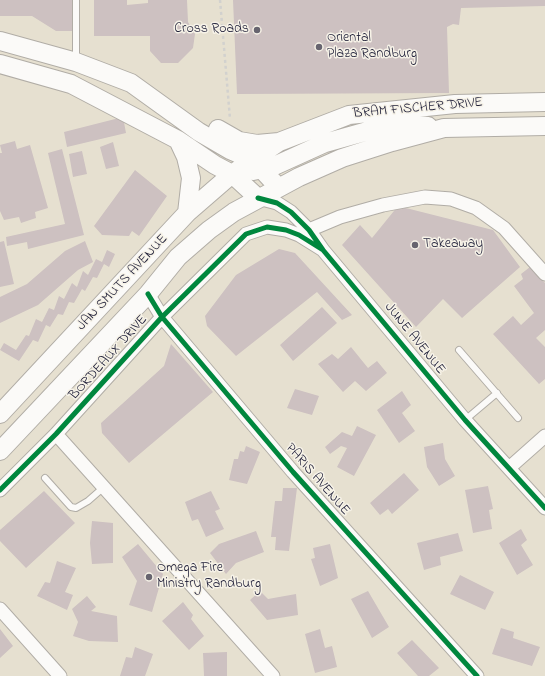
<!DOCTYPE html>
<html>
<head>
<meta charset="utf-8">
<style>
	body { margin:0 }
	canvas { display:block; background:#e6e0d0 }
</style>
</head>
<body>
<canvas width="545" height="676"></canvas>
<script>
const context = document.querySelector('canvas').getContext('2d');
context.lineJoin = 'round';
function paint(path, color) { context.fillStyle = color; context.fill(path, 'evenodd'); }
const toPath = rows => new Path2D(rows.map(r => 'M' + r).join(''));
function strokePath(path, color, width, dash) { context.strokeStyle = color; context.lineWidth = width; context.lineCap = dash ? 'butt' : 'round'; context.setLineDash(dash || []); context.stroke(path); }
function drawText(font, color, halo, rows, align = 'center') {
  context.font = font + ' "Indie Flower",sans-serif'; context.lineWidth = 3; context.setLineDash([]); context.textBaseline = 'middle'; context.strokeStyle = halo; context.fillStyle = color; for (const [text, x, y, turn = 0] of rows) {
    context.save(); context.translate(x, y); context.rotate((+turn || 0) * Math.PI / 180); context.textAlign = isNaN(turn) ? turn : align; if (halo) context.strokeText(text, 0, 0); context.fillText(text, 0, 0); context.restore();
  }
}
const building = toPath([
	[0,0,73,0,74,31,56,31,32,16,0,16],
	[94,0,127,0,127,5,148,3,148,0,187,0,188,22,195,34,193,48,178,63,161,63,150,51,150,36,94,36],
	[233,0,545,0,545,6,461,8,459,25,453,24,447,27,449,93,237,94],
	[123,117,126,133,67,147,64,132],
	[15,141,17,149,30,145,48,208,35,212,36,218,21,223,19,217,4,220,0,211,0,153,2,153,0,145],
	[113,142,119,166,106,169,100,147],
	[62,149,84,235,28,249,27,242,7,246,6,237,65,224,48,153],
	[82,151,87,174,73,177,69,154],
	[135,170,167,196,139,236,132,231,129,236,102,235,94,226],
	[398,206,493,230,520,267,462,318,443,299,416,327,342,245,360,225,372,238],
	[4,241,14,284,0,287,0,242],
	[85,241,93,262,78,270,38,305,0,323,0,297,27,284,65,251],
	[279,249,295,253,352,315,342,320,317,292,236,356,207,326,205,316,236,275],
	[107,250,115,254,109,267,104,264,97,278,93,277,85,291,82,289,74,303,69,302,63,315,58,314,50,327,46,325,38,342,33,340,19,361,0,350,4,343,16,350,26,335,29,336,36,319,42,322,49,308,54,310,59,296,64,299,72,283,77,287,83,271,88,275,96,259,102,262],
	[530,267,545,283,545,330,536,338,545,347,545,379,539,384,493,334,513,316,521,325,534,313,514,286,523,279,521,274],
	[322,307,337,323,293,361,280,345],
	[171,344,213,392,129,463,102,433,101,423,164,366],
	[351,347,368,368,377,361,387,373,366,391,355,381,343,392,318,364,332,354,338,359],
	[295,389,319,396,312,415,287,408],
	[402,391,411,405,402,413,415,431,399,443,377,410],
	[357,426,376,435,354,476,337,467,347,448,341,446,330,454,325,447,342,432,352,436],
	[443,443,445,459,455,476,439,486,427,467,424,447],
	[246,446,260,452,247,484,229,480,234,459,238,459,240,451,244,452],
	[404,473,419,490,392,514,388,509,380,515,370,503],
	[488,486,493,509,489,510,492,529,473,533,465,490],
	[283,488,297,488,289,551,275,550,276,537,271,537,275,501,282,501],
	[44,491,75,523,26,568,0,541,0,530],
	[211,491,220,509,215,511,224,529,206,537,198,519,192,521,185,502],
	[92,521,113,523,113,563,92,564,90,543],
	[521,529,527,540,521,545,533,565,517,575,499,543],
	[256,531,264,552,236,563,226,574,210,553,219,544],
	[458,533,463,551,440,557,441,565,424,570,417,543],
	[138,544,163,574,152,612,129,605,137,581,122,557],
	[330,544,338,578,320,586,311,559,315,558,313,548],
	[57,561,76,568,65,592,73,595,67,610,37,596,45,582,50,583],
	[460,575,494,592,485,610,450,594],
	[260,591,268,599,296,594,298,615,267,620,250,600],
	[368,591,389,627,372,638,351,599],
	[87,596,96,607,91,611,117,616,118,642,89,641,73,636,78,622,72,609],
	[183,602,193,615,191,619,204,636,189,650,162,621],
	[501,628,514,632,513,638,540,647,532,666,492,654],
	[0,629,13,646,0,658],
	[320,629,325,648,332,646,337,667,315,673,305,634],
	[412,640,439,668,429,676,418,676,397,653],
	[135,647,153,654,145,676,120,676,126,657,132,658],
	[227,652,227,676,204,676,203,653]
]);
const path = toPath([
	[220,0,230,119]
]);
const lane = toPath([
	[76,0,76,60],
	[459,350,518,418],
	[465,420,497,393],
	[45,478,71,507,76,508,88,501,104,487]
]);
const street = toPath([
	[258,198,277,203,291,212,309,230,323,250,465,420,545,508],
	[309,230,340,217,383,205,425,197,451,199,476,208,504,228,545,274],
	[148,294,162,317,293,472,477,676],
	[56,434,273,676],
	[509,468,545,436],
	[0,490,56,434,162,317,246,234,267,227,286,230,299,235,323,250],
	[0,609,60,676]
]);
const secondary = toPath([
	[0,41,76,62,131,83,199,132,230,150,253,160,279,188],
	[0,64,71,84,178,140,215,165,232,174,258,198],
	[218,129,239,141,257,144,279,142],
	[178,140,186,157,191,178,187,213],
	[253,171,272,167,325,143,382,127,415,125,428,126],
	[0,414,187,213,232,174,279,142,349,115,455,104,545,102],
	[0,451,148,294,178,257,209,230,234,212,299,177,342,158,392,142,444,128,545,126]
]);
const cycleway = toPath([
	[258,198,277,203,291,212,309,230,323,250,465,420,545,508],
	[148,294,162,317,293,472,477,676],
	[0,490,56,434,162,317,246,234,267,227,286,230,299,235,323,250]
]);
const markers = [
	[257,30,4,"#67646f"],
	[319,47,4,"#67646f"],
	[415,245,4,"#67646f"],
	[149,577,4,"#67646f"]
];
const poiNames = [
	["Cross Roads",249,30,"right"],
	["Oriental",327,39],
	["Plaza Randburg",327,55],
	["Takeaway",423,245],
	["Omega Fire",157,569],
	["Ministry Randburg",157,585]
];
const streetNames = [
	["BRAM FISCHER DRIVE",418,109,-5],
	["JAN SMUTS AVENUE",123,283,-47],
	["JUNE AVENUE",414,339,51],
	["BORDEAUX DRIVE",109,358,-48],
	["PARIS AVENUE",317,480,49]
];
paint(building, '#cdc1c1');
strokePath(lane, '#b1ada6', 8);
strokePath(street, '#b1ada6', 15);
strokePath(secondary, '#b1ada6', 20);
strokePath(path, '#d2d1ce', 2.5, [3, 3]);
strokePath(lane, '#fbfaf8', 6);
strokePath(street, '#fbfaf8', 13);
strokePath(secondary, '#fbfaf8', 18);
strokePath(cycleway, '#00873e', 5);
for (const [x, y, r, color] of markers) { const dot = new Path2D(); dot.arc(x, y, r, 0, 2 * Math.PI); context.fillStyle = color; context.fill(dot); strokePath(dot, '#f7f3e8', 1.5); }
drawText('14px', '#22223b', '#f7f3e8', poiNames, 'left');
drawText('14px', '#22223b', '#f7f3e8', streetNames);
</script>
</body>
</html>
